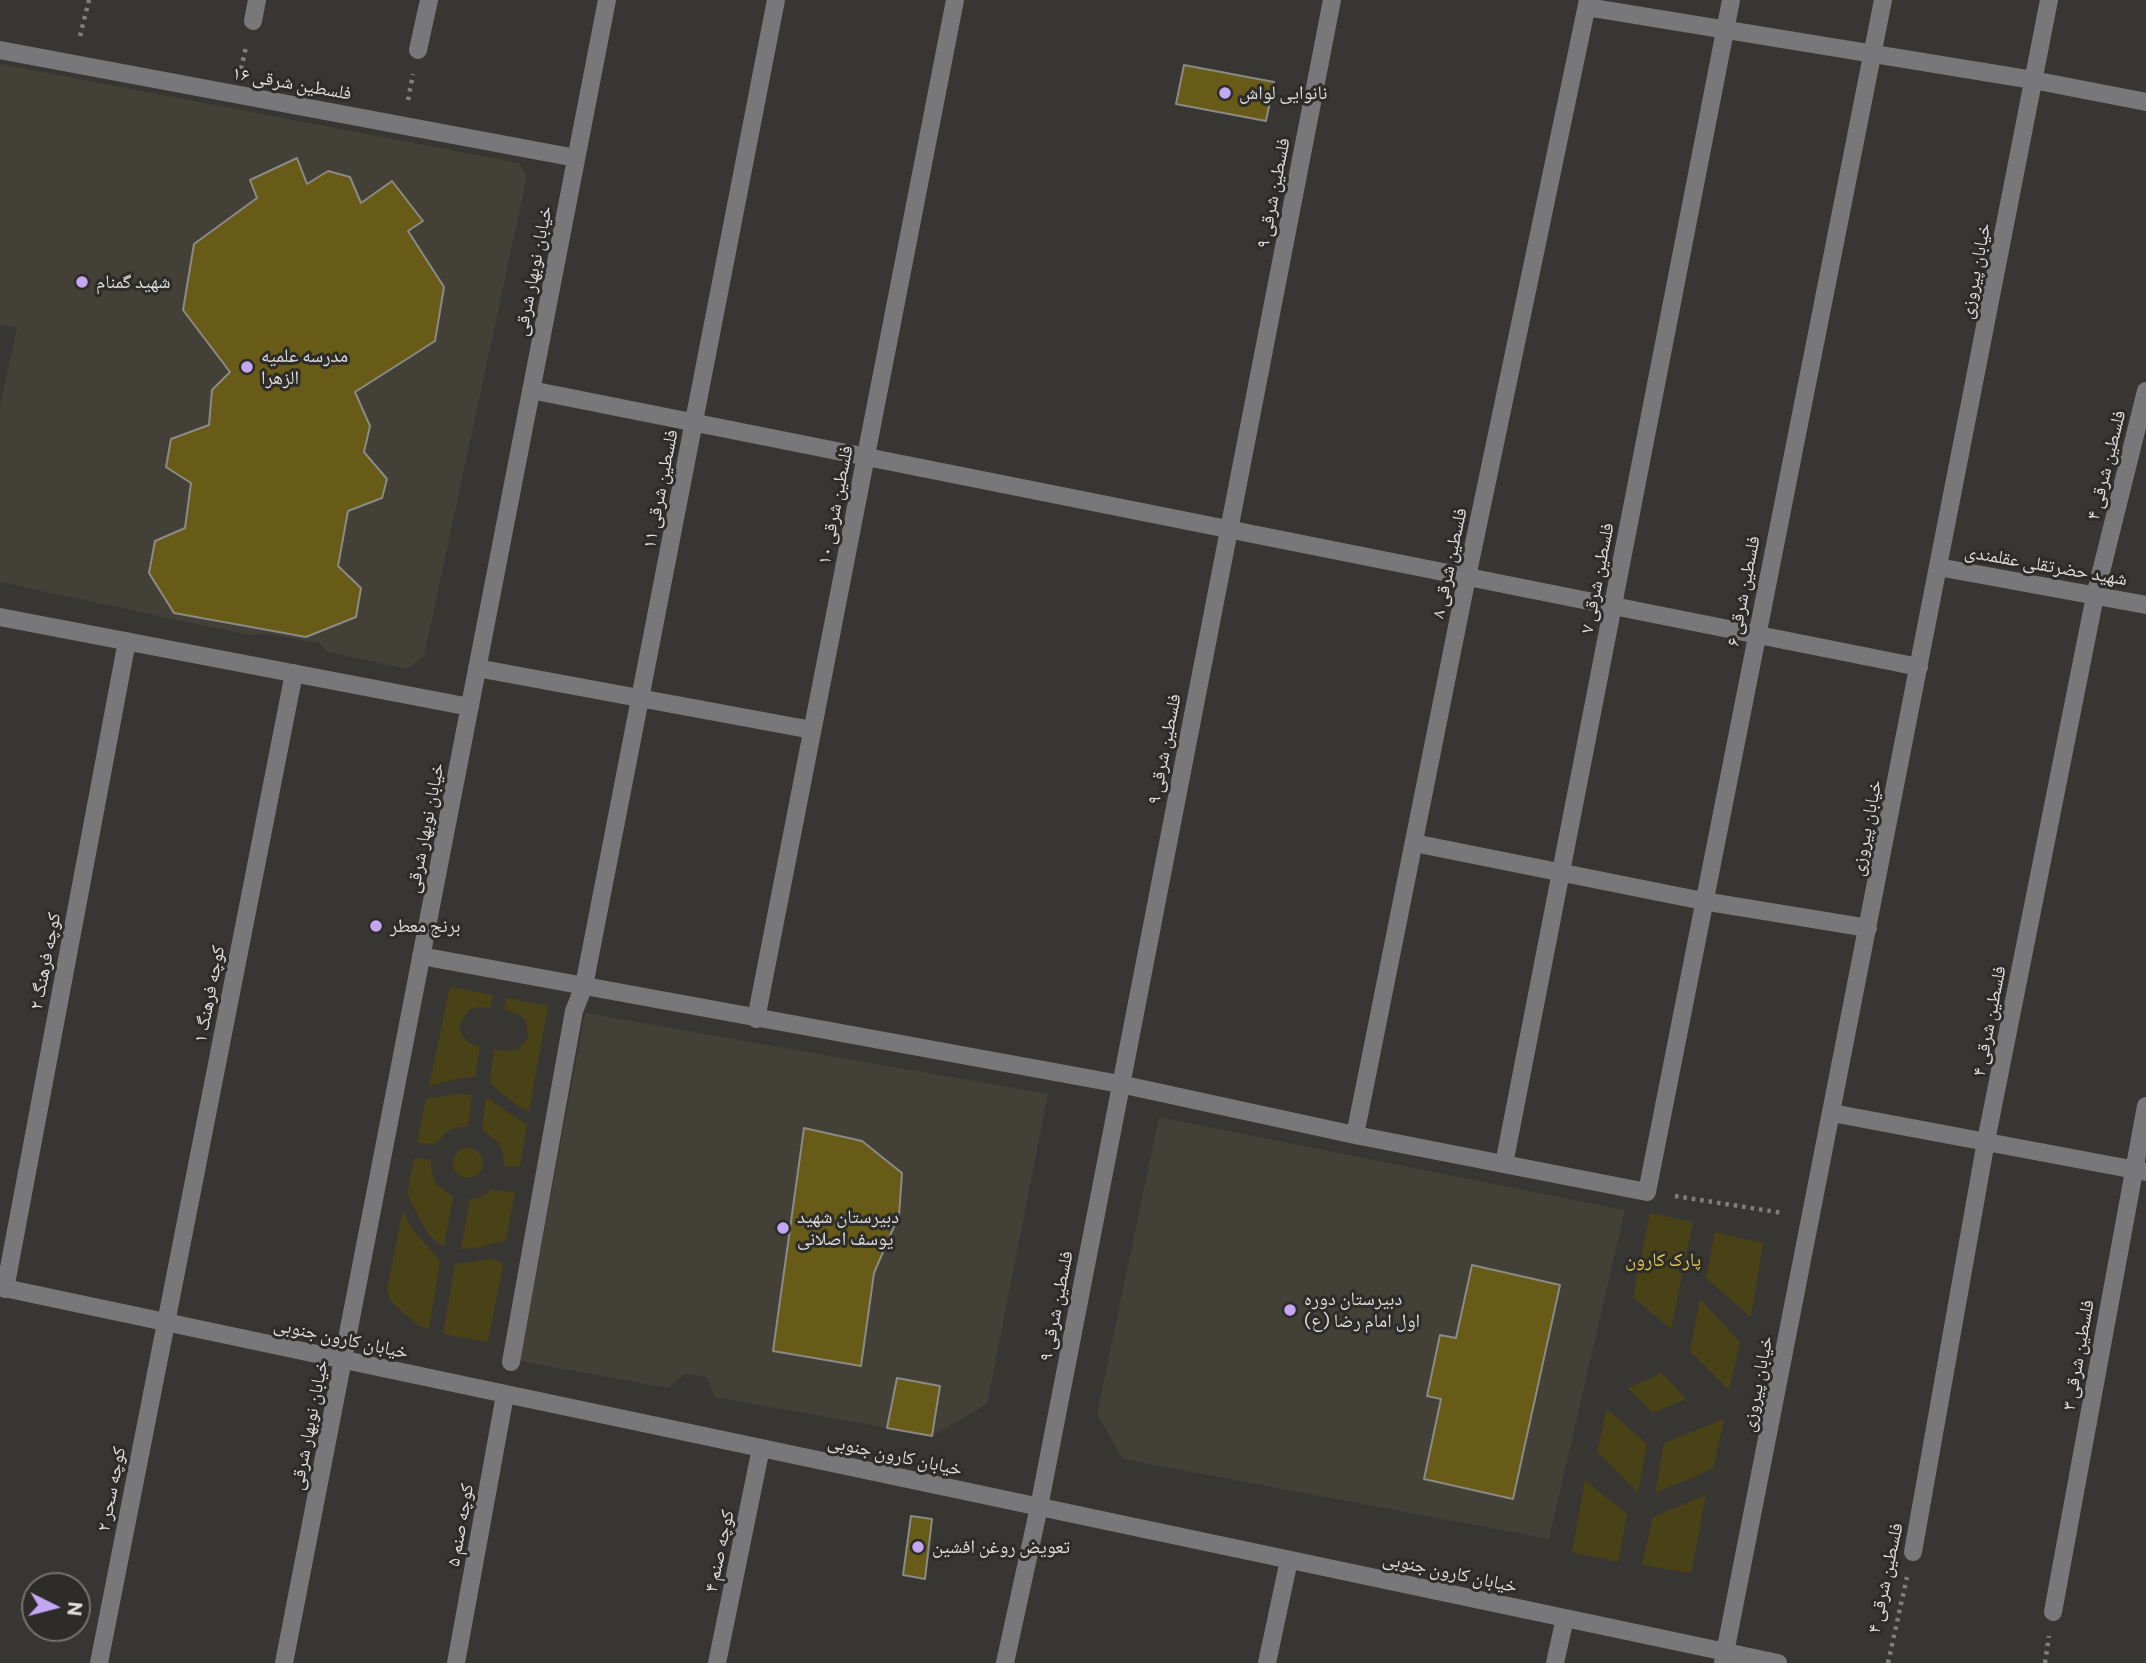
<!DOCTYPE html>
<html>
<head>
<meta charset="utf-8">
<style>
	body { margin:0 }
	#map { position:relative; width:2146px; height:1663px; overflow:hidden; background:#373633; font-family:Commissioner,sans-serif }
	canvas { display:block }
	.north { position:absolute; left:21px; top:1572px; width:70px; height:70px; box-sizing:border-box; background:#2d2c29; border:2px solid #737370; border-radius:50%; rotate:96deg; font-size:19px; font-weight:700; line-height:28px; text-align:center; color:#dddddb }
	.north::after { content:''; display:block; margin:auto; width:24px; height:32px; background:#c3a7f2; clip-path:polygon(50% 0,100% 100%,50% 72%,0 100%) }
</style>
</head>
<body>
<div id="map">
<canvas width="2146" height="1663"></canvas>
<div class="north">N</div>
</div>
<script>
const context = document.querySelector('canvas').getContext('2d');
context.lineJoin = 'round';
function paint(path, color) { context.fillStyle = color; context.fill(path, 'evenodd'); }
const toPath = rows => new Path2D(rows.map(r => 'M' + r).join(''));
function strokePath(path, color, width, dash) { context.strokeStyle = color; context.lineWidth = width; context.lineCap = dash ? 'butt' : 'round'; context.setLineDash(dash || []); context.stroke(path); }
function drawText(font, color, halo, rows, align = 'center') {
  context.font = font + ' Commissioner,"Noto Naskh Arabic",sans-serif'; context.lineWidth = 6; context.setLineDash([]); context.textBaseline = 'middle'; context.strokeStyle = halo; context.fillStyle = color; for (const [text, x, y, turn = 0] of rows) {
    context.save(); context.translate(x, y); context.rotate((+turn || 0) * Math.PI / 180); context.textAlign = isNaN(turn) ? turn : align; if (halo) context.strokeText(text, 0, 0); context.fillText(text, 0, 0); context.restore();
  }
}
const built = toPath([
	[0,64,519,163,527,176,424,656,407,669,328,652,319,643,268,634,248,635,0,582,0,406,17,328,0,325],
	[585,1013,1048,1094,987,1404,932,1436,715,1397,706,1377,685,1374,668,1388,520,1361],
	[1159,1117,1625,1210,1549,1539,1123,1459,1097,1414],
	[1472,1265,1560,1285,1513,1498,1424,1479,1441,1399,1427,1395,1440,1336,1456,1338]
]);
const green = toPath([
	[450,987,493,995,490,1008,478,1007,469,1010,459,1026,463,1037,471,1044,480,1047,475,1077,456,1079,429,1086],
	[507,998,548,1006,529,1111,519,1107,490,1083,494,1049,507,1051,518,1049,528,1038,526,1021,520,1015,504,1009],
	[458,1094,472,1095,468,1126,450,1129,435,1144,417,1143,426,1099],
	[486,1097,527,1125,520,1167,504,1166,503,1153,498,1142,482,1129],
	'453 1163a15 15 0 1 1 30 0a15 15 0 1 1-30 0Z',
	[414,1158,431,1160,432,1174,436,1184,453,1197,444,1247,432,1238,423,1226,407,1193],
	[492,1190,515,1192,506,1240,476,1248,461,1249,470,1199,477,1199],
	[403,1210,412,1229,440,1261,429,1329,419,1326,398,1308,390,1300,387,1289],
	[1650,1213,1693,1222,1671,1329,1633,1297],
	[1715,1232,1763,1243,1751,1317,1706,1278],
	[492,1259,503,1264,488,1342,443,1334,455,1264],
	[1700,1299,1740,1342,1729,1390,1690,1351],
	[1662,1373,1686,1399,1653,1413,1628,1388],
	[1607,1409,1647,1444,1638,1492,1597,1452],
	[1724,1419,1713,1469,1655,1493,1664,1443],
	[1585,1480,1627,1514,1618,1562,1572,1552],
	[1706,1495,1691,1573,1642,1565,1653,1517]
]);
const building = toPath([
	[1184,65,1274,82,1266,121,1176,104,1184,65],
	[297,158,307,184,328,171,350,177,361,203,392,181,423,221,408,231,444,287,435,341,355,392,370,426,364,452,387,479,382,498,348,511,338,566,361,588,356,617,306,637,174,613,149,573,155,541,185,528,191,483,166,467,171,439,209,425,212,390,230,372,183,310,194,244,257,198,250,180,297,158],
	[804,1128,862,1141,902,1173,899,1215,874,1273,861,1366,773,1351,804,1128],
	[1472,1265,1560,1285,1513,1499,1424,1479,1441,1399,1427,1396,1440,1335,1456,1338,1472,1265],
	[897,1378,940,1386,932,1436,887,1428,897,1378],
	[911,1516,932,1519,925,1579,903,1575,911,1516]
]);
const path = toPath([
	[80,36,89,0],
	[241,69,246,47],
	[408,100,413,74],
	[1675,1196,1783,1213],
	[1888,1663,1907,1577],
	[2045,1663,2049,1636]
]);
const minor = toPath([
	[1587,7,2033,80,2146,102],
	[253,21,257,0],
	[0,50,576,158],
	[418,50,429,0],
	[531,390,1919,667],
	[1938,567,2146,605],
	[0,617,470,707],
	[477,668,812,730],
	[1414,843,1703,901,1868,928],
	[421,956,1120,1084,1355,1135,1647,1192,1883,0],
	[756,1019,955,0],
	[1832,1113,2146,1172],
	[1355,1135,1467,577,1588,0],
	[1504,1164,1731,0],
	[0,1287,1778,1663],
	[5,1289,127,641],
	[511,1362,574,1011,584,986,776,0],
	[1913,1552,1986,1141,2095,596,2146,391],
	[2053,1612,2146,1106],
	[99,1663,294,673],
	[284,1663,607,0],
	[456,1663,505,1395],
	[717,1663,761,1448],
	[1005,1663,1039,1507,1332,0],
	[1267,1663,1289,1560],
	[1555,1663,1565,1618],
	[1723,1663,2049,0]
]);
const markers = [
	[1225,93,7,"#c3a7f2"],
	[82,282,7,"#c3a7f2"],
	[247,367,7,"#c3a7f2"],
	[376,926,7,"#c3a7f2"],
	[783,1228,7,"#c3a7f2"],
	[1290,1310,7,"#c3a7f2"],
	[918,1547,7,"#c3a7f2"]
];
const streetNames = [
	["فلسطین شرقی ۱۶",292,83,10],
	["فلسطین شرقی ۹",1273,193,-79],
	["خیابان نوبهار شرقی",533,271,-79],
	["خیابان پیروزی",1975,271,-79],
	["فلسطین شرقی ۴",2106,465,-76],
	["فلسطین شرقی ۱۱",660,489,-79],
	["فلسطین شرقی ۱۰",835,505,-79],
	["فلسطین شرقی ۸",1449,563,-78],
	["شهید حضرتقلی عقلمندی",2046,565,10],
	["فلسطین شرقی ۷",1597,578,-79],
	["فلسطین شرقی ۶",1743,591,-79],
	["فلسطین شرقی ۹",1164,749,-79],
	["خیابان نوبهار شرقی",425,828,-79],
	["خیابان پیروزی",1866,828,-79],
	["کوچه فرهنگ ۲",45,961,-79],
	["کوچه فرهنگ ۱",209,994,-79],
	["فلسطین شرقی ۴",1989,1021,-79],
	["فلسطین شرقی ۹",1056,1306,-79],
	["خیابان کارون جنوبی",341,1338,12],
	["فلسطین شرقی ۳",2078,1355,-80],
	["خیابان پیروزی",1757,1384,-79],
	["خیابان نوبهار شرقی",309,1425,-79],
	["خیابان کارون جنوبی",895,1455,12],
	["کوچه سحر ۲",111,1489,-79],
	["کوچه صنم ۵",460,1525,-80],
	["کوچه صنم ۴",719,1551,-78],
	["خیابان کارون جنوبی",1450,1572,12],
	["فلسطین شرقی ۴",1885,1578,-78]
];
const poiNames = [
	["نانوایی لواش",1239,93],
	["شهید گمنام",96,282],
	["مدرسه علمیه",261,356],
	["الزهرا",261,378],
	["برنج معطر",390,926],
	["دبیرستان شهید",797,1217],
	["یوسف اصلانی",797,1239],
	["دبیرستان دوره",1304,1299],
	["اول امام رضا (ع)",1304,1321],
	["تعویض روغن افشین",932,1547]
];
const parkNames = [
	["پارک کارون",1663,1260]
];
paint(built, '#424037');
paint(green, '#4a4217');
paint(building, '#675b17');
strokePath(building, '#8b8a86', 2);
strokePath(path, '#807f7d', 4.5, [3.5, 5]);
strokePath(minor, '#787779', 18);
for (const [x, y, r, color] of markers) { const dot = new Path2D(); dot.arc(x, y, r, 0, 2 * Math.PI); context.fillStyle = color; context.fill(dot); strokePath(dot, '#2d2c29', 2.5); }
drawText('19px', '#dddddb', '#2d2c29', streetNames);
drawText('19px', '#dddddb', '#2d2c29', poiNames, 'left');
drawText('19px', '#e0ca55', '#2d2c29', parkNames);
</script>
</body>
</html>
